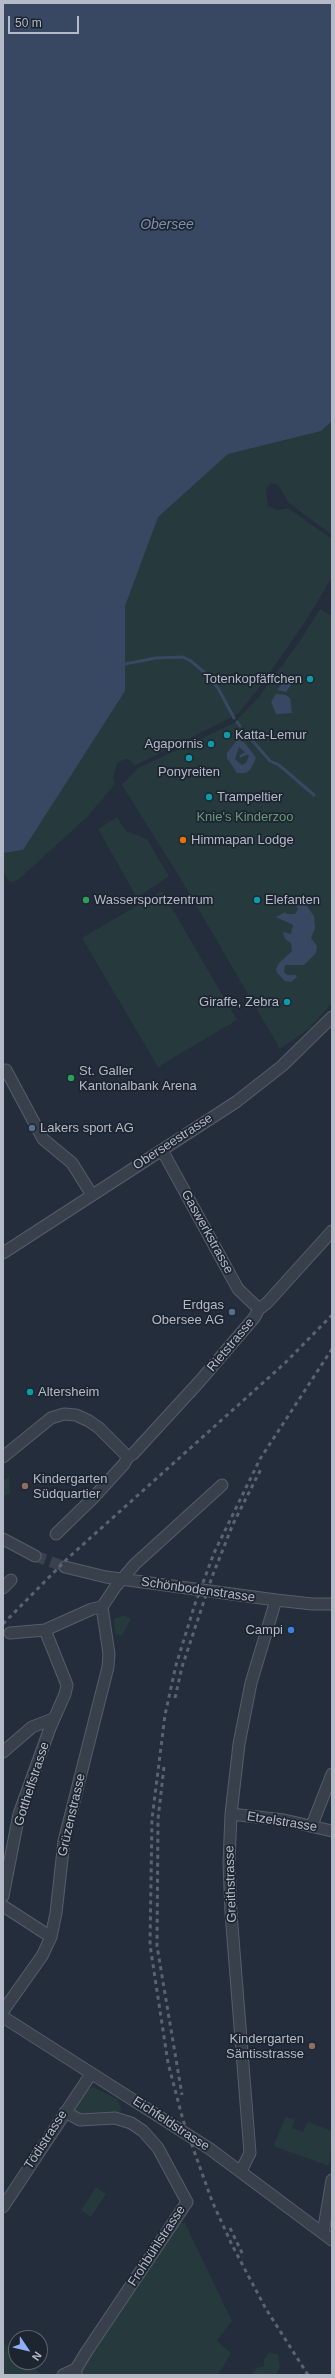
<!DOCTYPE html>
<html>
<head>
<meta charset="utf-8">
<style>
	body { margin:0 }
	#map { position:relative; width:335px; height:2378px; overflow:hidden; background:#242d3b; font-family:Helvetica,sans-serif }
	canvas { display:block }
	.frame { position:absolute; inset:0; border:4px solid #b4bac7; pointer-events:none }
	.north { position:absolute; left:8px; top:2330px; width:40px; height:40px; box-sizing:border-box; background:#1d2531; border:1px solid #59616d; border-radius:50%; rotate:125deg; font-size:11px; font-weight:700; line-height:16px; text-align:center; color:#b4bac7 }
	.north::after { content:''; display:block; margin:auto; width:14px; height:18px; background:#8eb1f2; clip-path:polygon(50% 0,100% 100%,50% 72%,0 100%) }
	.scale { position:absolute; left:8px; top:16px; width:71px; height:18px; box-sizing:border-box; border:2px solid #b4bac7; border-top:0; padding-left:5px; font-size:12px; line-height:14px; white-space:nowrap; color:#b4bac7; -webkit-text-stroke:3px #1d2531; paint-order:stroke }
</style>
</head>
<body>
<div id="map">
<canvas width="335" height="2378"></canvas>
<div class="frame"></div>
<div class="north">N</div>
<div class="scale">50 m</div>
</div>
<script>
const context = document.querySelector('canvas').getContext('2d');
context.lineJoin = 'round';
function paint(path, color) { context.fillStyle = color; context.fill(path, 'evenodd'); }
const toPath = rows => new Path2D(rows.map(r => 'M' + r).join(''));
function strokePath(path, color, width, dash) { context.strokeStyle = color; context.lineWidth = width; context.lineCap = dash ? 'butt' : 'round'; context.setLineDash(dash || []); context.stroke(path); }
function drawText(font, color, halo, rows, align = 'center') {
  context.font = font + ' Helvetica,sans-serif'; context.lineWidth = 3.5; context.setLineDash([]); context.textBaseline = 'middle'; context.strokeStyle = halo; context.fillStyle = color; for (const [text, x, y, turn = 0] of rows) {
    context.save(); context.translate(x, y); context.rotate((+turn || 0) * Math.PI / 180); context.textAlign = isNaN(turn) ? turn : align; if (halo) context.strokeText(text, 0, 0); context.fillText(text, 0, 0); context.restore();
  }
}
const green = toPath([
	[332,243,332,535,289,503,278,485,271,483,266,490,268,506,277,510,288,508,332,539,332,577,305,622,259,688,238,714,134,766,130,760,125,759,117,763,113,779,115,784,87,817,17,881,10,882,3,872,3,853,23,850,31,631],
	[320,609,332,616,332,1003,310,1028,280,1049,182,881,122,785,138,768,234,723,258,698,300,641],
	[117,817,126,831,147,839,169,876,137,898,98,829],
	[162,891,237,1020,158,1067,82,938],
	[9,1477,10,1493,3,1497,3,1481],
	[124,1615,131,1619,122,1636,115,1634,114,1619],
	[93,2087,117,2099,122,2110,117,2114,78,2115,74,2109,83,2092],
	[286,2117,295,2120,292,2128,303,2132,308,2122,332,2131,329,2166,273,2146],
	[96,2187,106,2194,91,2217,81,2210],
	[178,2223,185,2223,232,2321,217,2341,231,2353,218,2375,82,2375,81,2372],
	[3,2342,16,2353,16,2362,28,2362,41,2374,47,2375,3,2375],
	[270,2352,278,2355,280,2367,276,2375,251,2375,257,2368,264,2366,264,2359]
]);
const water = toPath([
	[3,3,332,3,332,421,321,431,228,454,158,517,125,606,125,691,23,850,3,853],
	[289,676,292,684,286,692,277,690],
	[276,694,286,695,290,698,292,713,276,714,271,702],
	[238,739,245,743,256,758,250,770,245,773,237,773,227,758,227,753],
	[239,747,249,756,246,763,242,765,235,759],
	[306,900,306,905,314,916,315,928,311,938,317,946,316,953,304,965,285,965,284,972,287,975,295,975,297,977,291,982,285,981,277,973,276,969,279,963,292,951,291,943,285,939,283,932,291,934,293,925,276,917,285,912,287,914,295,914,298,909,295,904]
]);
const stream = toPath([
	[125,664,156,658,183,657,191,661,205,673,218,688,234,718],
	[237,722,240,726],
	[245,732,270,761,279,765,314,795],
	[241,756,247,753]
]);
const minorTunnel = toPath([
	[35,1556,65,1567]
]);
const minor = toPath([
	[3,1072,6,1070,43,1139,72,1163,92,1195],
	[162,1150,238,1289,259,1309],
	[3,1253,236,1102,282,1066,332,1017],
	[3,1457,51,1418,64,1414,76,1415,89,1421,99,1428,128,1457],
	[56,1534,93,1498,124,1464,128,1457,133,1454,199,1382,254,1318,259,1309,267,1303,332,1231],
	[3,1539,35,1556],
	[65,1567,106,1577,276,1600,312,1604,332,1604],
	[3,1588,11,1580],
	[10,1633,45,1630,92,1609,102,1607],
	[3,1752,32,1727,53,1719],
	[231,1814,284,1820,332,1831],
	[312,1825,332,1774],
	[3,1896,19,1814,50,1728,65,1694,67,1685,45,1630],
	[3,1906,51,1937],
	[3,2011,42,1956,51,1937,56,1913,64,1841,108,1667,109,1654,102,1607,116,1586,135,1564,222,1485],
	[3,2017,210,2149,332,2240],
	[65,2112,80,2120,115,2118,131,2123,143,2131,158,2148,187,2202,87,2351,76,2369,76,2375],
	[241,2171,250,2153,231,1913,229,1863,231,1814,239,1744,251,1683,276,1600],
	[3,2207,91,2074],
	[323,2233,332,2180],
	[63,2375,76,2369]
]);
const rail = toPath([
	[3,1624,68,1558,285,1363,332,1315],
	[175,1698,182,1667,212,1577,233,1524,262,1467],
	[164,1767,158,1819,157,1946,182,2095],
	[230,2228,244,2257],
	[308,2375,266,2309,232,2245,212,2201,183,2120,168,2063,150,1945,152,1819,165,1715,176,1665,195,1604,214,1553,260,1459,332,1349]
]);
const markers = [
	[310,679,4,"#0f9aa8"],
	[227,735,4,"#0f9aa8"],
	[211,744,4,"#0f9aa8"],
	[189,758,4,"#0f9aa8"],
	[209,797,4,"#0f9aa8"],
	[183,840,4,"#e8710a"],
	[86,900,4,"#2e9e5b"],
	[257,900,4,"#0f9aa8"],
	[287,1002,4,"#0f9aa8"],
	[71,1078,4,"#2e9e5b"],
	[32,1128,4,"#5c6f8a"],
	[232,1312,4,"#5c6f8a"],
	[30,1392,4,"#0f9aa8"],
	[25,1486,4,"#8d6e63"],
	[291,1630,4,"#3f7fe0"],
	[312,2046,4,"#8d6e63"]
];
const poiNames = [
	["Totenkopfäffchen",302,679,"right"],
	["Katta-Lemur",235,735],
	["Agapornis",203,744,"right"],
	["Ponyreiten",189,772,"center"],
	["Trampeltier",217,797],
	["Himmapan Lodge",191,840],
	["Wassersportzentrum",94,900],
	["Elefanten",265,900],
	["Giraffe, Zebra",279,1002,"right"],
	["St. Galler",79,1071],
	["Kantonalbank Arena",79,1086],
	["Lakers sport AG",40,1128],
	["Erdgas",224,1305,"right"],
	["Obersee AG",224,1320,"right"],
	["Altersheim",38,1392],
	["Kindergarten",33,1479],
	["Südquartier",33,1494],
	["Campi",283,1630,"right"],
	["Kindergarten",304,2039,"right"],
	["Säntisstrasse",304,2054,"right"]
];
const parkNames = [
	["Knie's Kinderzoo",245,817]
];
const streetNames = [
	["Oberseestrasse",173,1142,-33],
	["Gaswerkstrasse",207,1232,61],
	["Rietstrasse",231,1345,-50],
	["Schönbodenstrasse",198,1590,8],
	["Gotthelfstrasse",32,1784,-72],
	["Grüzenstrasse",72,1815,-77],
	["Etzelstrasse",282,1822,9],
	["Greithstrasse",231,1884,-92],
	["Eichfeldstrasse",171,2124,33],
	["Tödistrasse",46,2140,-57],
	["Frohbühlstrasse",157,2246,-57]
];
const waterNames = [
	["Obersee",167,225]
];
paint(green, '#26393c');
paint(water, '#394862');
strokePath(stream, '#394862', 3);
strokePath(minorTunnel, '#3a4250', 11, [11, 5.5]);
strokePath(minor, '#565d6a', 13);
strokePath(minor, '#38404c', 11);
strokePath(rail, '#5a6372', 3, [4, 4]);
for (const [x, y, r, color] of markers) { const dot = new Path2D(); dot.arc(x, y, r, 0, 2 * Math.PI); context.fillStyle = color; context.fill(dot); strokePath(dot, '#1d2531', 1.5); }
drawText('13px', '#b4bac7', '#1d2531', poiNames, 'left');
drawText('13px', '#6c9777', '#1d2531', parkNames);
drawText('13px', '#b4bac7', '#1d2531', streetNames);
drawText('italic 14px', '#7d90ad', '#1d2531', waterNames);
</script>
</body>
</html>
